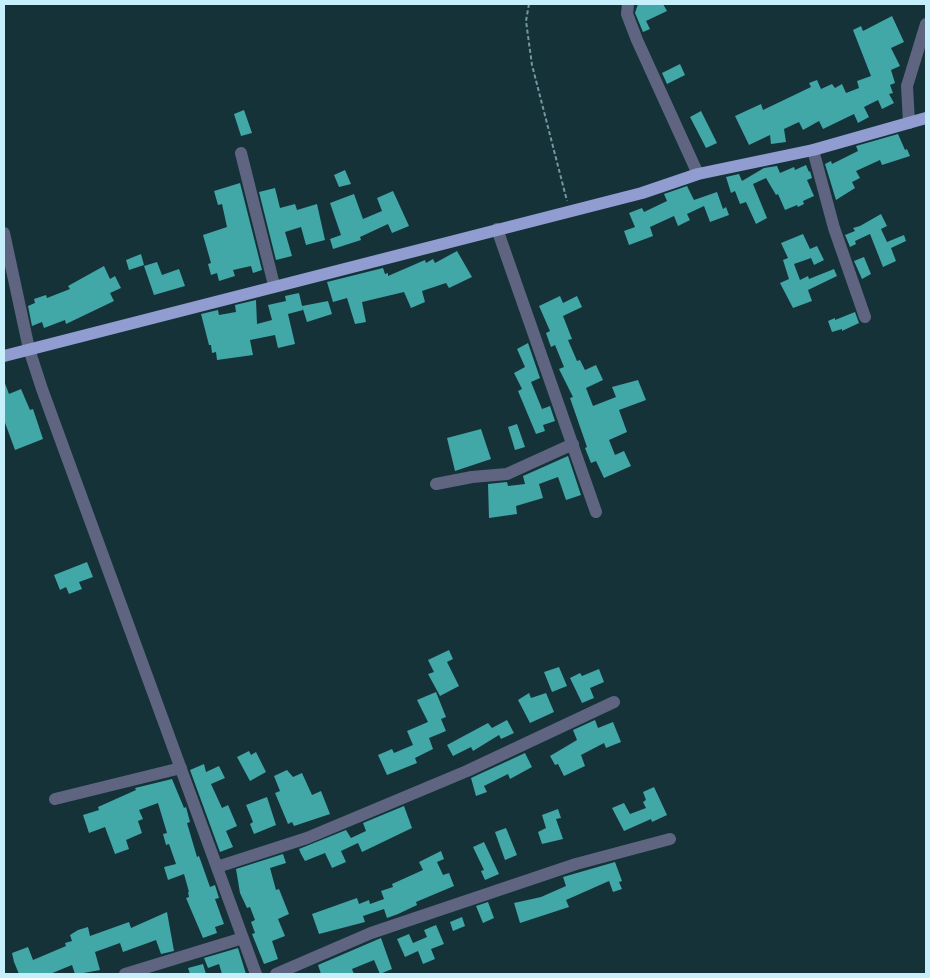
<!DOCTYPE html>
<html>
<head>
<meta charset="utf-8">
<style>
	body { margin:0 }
	#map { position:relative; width:930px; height:978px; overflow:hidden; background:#153239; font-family:Arial,sans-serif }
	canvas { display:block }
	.frame { position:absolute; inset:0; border:5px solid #c5effa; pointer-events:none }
</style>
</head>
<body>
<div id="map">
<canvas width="930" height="978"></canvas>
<div class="frame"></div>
</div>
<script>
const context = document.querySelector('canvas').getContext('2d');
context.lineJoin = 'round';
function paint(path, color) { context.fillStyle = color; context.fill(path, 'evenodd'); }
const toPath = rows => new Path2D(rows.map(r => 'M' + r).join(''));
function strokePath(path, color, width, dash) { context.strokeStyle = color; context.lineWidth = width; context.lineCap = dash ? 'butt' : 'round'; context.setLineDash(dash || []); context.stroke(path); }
const building = toPath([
	[638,4,663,4,667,11,646,21,650,29,643,32,635,13],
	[892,16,904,42,891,48,900,66,891,70,895,83,890,85,893,93,889,94,894,103,882,109,878,100,864,107,869,117,858,123,854,114,823,129,819,121,803,130,799,122,784,129,786,142,771,144,770,135,749,145,735,116,761,104,763,110,811,87,809,83,817,80,821,89,832,84,835,88,842,84,846,93,859,88,857,81,871,76,853,30,861,26,863,31],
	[680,64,685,75,667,84,662,73],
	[244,110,252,133,241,136,234,114],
	[701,111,717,143,706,148,690,117],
	[898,134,905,150,907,149,910,156,882,165,880,160,856,171,860,178,852,182,855,188,836,200,825,164,831,161,832,164,858,151,856,146],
	[806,165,809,172,810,171,812,178,807,180,814,196,803,201,804,204,798,207,797,205,785,210,778,194,776,195,766,178,753,184,767,218,756,224,746,202,740,204,735,191,731,193,726,177,739,174,742,181,764,168,777,166,780,173,794,167,795,170],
	[345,170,351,184,339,187,334,175],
	[240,183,262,270,253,273,251,266,233,270,235,276,219,281,217,273,211,275,208,264,211,263,203,235,227,227,222,204,218,205,214,191],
	[687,186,694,200,717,192,723,209,726,207,729,215,710,222,704,206,687,214,690,220,678,226,674,216,650,227,653,236,629,245,624,231,635,227,629,213,642,208,644,212,667,201,664,194],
	[275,188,280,208,295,204,297,210,317,204,325,240,306,245,301,227,285,232,292,256,276,260,259,192],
	[393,191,409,226,392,233,388,224,360,237,361,240,333,249,330,239,341,235,330,203,354,194,363,219,382,211,377,198],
	[881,214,887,226,881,229,887,242,904,235,906,241,891,248,896,261,883,267,870,234,855,241,856,244,850,247,845,235,855,231,853,228,860,226],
	[803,234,810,249,817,246,824,260,814,265,811,258,794,264,800,280,808,276,809,279,834,269,837,276,808,290,812,301,793,308,780,283,789,279,783,260,788,258,781,243],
	[457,251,472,277,449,288,446,283,422,291,425,302,411,308,404,292,362,302,366,322,355,324,347,298,333,302,327,282,383,268,385,274,388,273,388,276,425,260,426,263,433,259,435,263],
	[141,254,144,265,129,270,126,260],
	[864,257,871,274,862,279,854,261],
	[157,262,162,275,179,269,185,286,154,295,144,266],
	[104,266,110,279,115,276,121,288,110,293,114,301,66,324,65,320,44,328,42,322,32,326,28,306,35,303,34,299,46,295,47,298,70,289,68,286],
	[299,293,303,310,288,314,295,344,278,348,275,335,250,340,253,355,217,360,216,352,212,353,211,345,209,345,201,314,218,310,219,315,236,312,235,305,256,300,257,324,272,320,268,305,286,301,285,296],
	[560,296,563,303,577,296,582,307,563,316,572,339,568,340,577,361,580,360,585,370,596,365,603,380,586,388,593,406,616,397,612,387,638,380,646,400,619,410,627,432,609,440,615,455,624,451,631,466,604,478,596,461,591,463,585,448,587,447,570,398,573,397,559,369,564,367,555,345,551,347,546,333,550,331,539,306],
	[328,301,332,314,307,322,302,306],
	[855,312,859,323,842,331,842,329,832,332,828,321,835,318,835,320],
	[528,343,540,378,531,382,542,409,550,406,555,421,543,425,545,431,536,434,518,391,522,389,514,373,525,367,517,349],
	[4,381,9,394,21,389,30,410,33,409,43,439,15,450,4,420],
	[517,424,525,447,515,450,508,427],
	[481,429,491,459,455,471,447,438],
	[568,456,581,495,566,500,558,477,539,484,543,498,516,506,517,514,489,518,488,484,507,482,508,486,525,484,523,476],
	[87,562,93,577,79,582,82,589,69,594,66,587,60,590,54,575],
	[449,650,453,659,447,662,459,686,440,696,428,674,434,672,428,660],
	[559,667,567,686,552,692,544,672],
	[599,669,604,682,590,688,594,698,582,703,570,678,580,673,582,676],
	[436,692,446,717,441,719,446,731,429,738,433,749,415,758,417,763,387,775,378,755,392,749,394,753,413,745,407,731,428,722,417,700],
	[529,693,531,698,546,693,554,712,530,723,518,700],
	[507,720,514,733,501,739,499,735,473,751,471,747,453,756,447,745,488,723,492,728],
	[595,720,598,728,613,722,621,742,606,748,604,743,581,755,585,766,564,776,558,764,555,765,550,756,577,740,573,730],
	[249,751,251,755,256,752,266,772,250,781,237,757],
	[525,753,532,767,510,779,508,774,484,786,487,792,476,796,471,778],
	[204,764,206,772,219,766,225,778,211,784,222,808,228,805,237,826,226,831,233,847,220,852,190,770],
	[287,770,293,777,302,773,312,795,321,791,330,814,294,826,292,822,288,824,275,793,280,791,274,776],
	[172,779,184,808,186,807,190,822,187,823,197,857,199,856,210,887,215,885,219,898,215,899,224,924,215,927,217,933,203,938,186,898,189,897,188,892,189,892,184,874,168,880,164,867,176,864,169,844,166,845,163,834,167,833,158,803,139,810,143,819,138,821,142,833,126,840,129,849,115,854,105,827,89,833,83,815,99,810,98,807,136,790,135,788],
	[654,787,667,815,652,822,651,819,624,831,612,808,624,803,630,814,646,808,643,802,646,800,643,792],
	[267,797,276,825,254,834,250,824,253,822,246,805],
	[404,806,412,828,362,852,358,843,341,851,346,862,332,868,325,853,305,861,301,854,299,849,346,830,351,838,366,831,363,823],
	[558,809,561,818,556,819,563,839,542,844,538,832,546,828,542,815],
	[506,828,517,855,505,860,495,832],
	[484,842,499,874,485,880,481,871,484,870,473,847],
	[441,851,444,859,437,862,443,875,449,873,454,886,416,902,417,905,398,914,387,918,384,909,363,916,365,922,319,934,312,914,357,898,359,904,369,900,370,904,384,899,381,891,393,887,392,884,423,870,419,862],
	[283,854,286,863,270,868,276,890,279,889,289,914,278,919,285,936,272,941,278,959,264,964,252,934,255,933,251,922,255,920,250,907,247,908,240,893,236,869],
	[615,862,622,881,619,882,622,889,613,892,609,881,566,900,569,907,520,923,514,903,541,897,566,886,563,877],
	[488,902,494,918,483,923,476,906],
	[167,912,174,951,161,954,156,940,123,952,120,943,95,952,100,970,78,974,75,974,72,965,50,974,19,974,14,962,12,953,28,947,33,960,66,946,65,943,72,941,70,935,78,930,88,927,90,936,129,922,131,928],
	[462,917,465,926,453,931,450,922],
	[436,925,444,944,431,949,435,959,423,964,418,951,405,957,397,939,409,934,413,943,427,937,424,930],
	[381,938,392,969,380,974,374,960,352,969,354,974,321,974,318,965],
	[238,948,246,974,222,974,219,964,208,968,204,958],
	[203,964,206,974,190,974,188,968]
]);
const path = toPath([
	[529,4,526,21,532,65,567,201]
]);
const minor = toPath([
	[628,4,627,14,637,40,698,174],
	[909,123,907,86,926,24],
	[813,150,834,228,865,317],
	[241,153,274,285],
	[497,229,596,512],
	[4,233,29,349,42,389,256,974],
	[436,484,472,477,507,474,573,444],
	[55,799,181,768],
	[217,867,307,838,467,771,614,702],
	[125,974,243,938],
	[276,974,371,933,576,864,670,839]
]);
const major = toPath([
	[4,356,642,193,698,174,813,150,926,118]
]);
paint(building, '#42a7a7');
strokePath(path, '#7498a2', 2, [4, 2.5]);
strokePath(minor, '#5f6580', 12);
strokePath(major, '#919cd1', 12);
</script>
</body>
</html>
